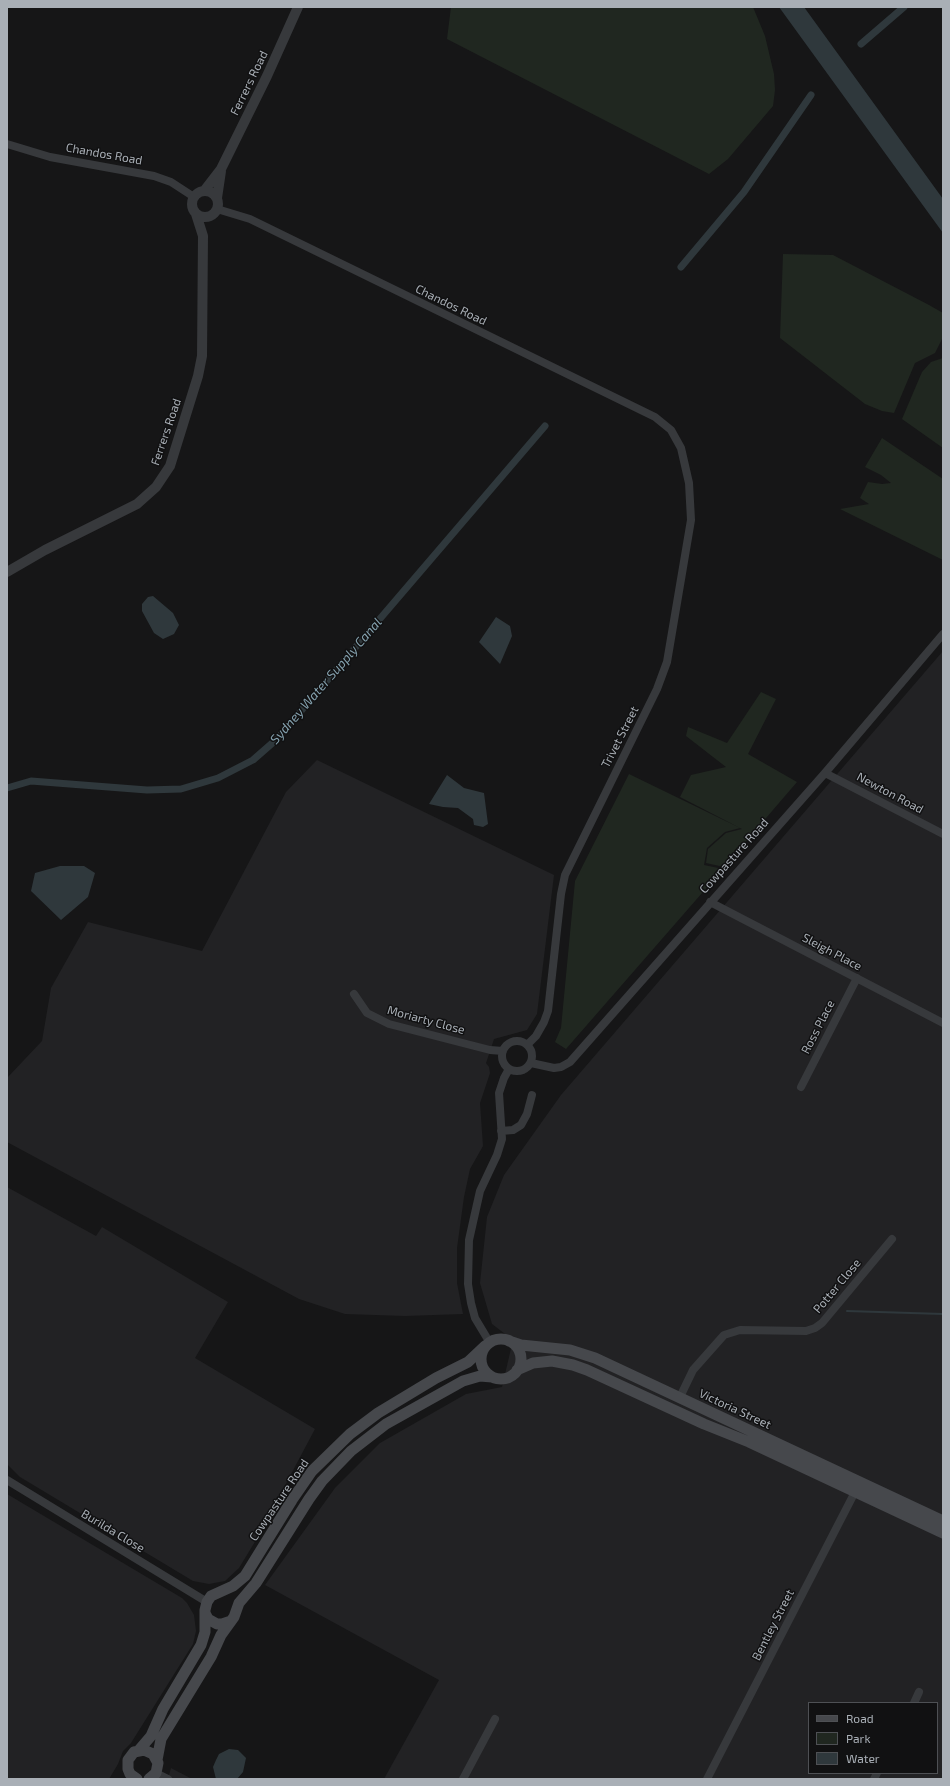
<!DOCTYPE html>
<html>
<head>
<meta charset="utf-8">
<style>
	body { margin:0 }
	#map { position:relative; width:950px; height:1786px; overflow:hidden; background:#161617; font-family:"Exo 2",sans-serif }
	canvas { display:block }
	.frame { position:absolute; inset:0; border:8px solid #a9afb6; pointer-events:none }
	.legend { position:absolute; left:808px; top:1702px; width:130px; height:72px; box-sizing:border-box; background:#111112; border:1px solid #4e5054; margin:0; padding:5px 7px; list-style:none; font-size:12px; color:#a9afb6 }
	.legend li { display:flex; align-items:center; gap:8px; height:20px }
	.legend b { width:20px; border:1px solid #4e5054 }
</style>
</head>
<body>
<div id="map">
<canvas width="950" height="1786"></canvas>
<div class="frame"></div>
<ul class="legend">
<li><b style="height:5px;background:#46484c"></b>Road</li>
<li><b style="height:11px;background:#202720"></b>Park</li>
<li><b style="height:11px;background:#2f383c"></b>Water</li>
</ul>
</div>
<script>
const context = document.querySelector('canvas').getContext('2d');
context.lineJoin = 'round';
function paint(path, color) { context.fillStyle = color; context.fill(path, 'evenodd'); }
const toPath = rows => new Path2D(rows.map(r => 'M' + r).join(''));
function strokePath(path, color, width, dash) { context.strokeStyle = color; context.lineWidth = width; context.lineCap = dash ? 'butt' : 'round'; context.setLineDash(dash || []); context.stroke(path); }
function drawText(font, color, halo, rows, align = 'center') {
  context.font = font + ' "Exo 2",sans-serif'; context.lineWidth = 3; context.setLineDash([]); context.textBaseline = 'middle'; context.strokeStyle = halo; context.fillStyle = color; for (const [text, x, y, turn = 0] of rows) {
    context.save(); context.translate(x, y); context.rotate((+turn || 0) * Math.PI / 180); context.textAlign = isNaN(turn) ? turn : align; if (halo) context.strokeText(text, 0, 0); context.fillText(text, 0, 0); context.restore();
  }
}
const built = toPath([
	[943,651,943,1779,384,1779,439,1680,265,1585,335,1488,380,1443,466,1394,502,1387,513,1340,492,1324,480,1283,487,1217,504,1175,561,1095],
	[809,1703,937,1703,937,1773,809,1773],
	[317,760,554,875,537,1014,527,1030,494,1039,486,1063,489,1067,490,1073,480,1103,483,1146,470,1169,464,1197,457,1248,457,1283,463,1314,405,1316,345,1314,299,1299,7,1142,7,1078,42,1041,51,988,88,922,202,951,286,792],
	[7,1187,96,1236,102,1227,228,1302,195,1358,315,1429,256,1540,239,1568,225,1581,209,1584,193,1581,20,1477,8,1465,7,1462],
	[7,1494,182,1598,187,1603,194,1615,196,1631,193,1644,131,1743,123,1751,118,1764,109,1779,7,1779],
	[171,1768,192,1779,168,1779]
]);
const green = toPath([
	[451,7,753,7,765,36,774,74,775,90,773,106,728,159,709,174,447,39],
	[783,254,833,255,929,305,943,313,943,337,935,353,915,363,894,413,882,411,865,404,780,338],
	[943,358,943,448,902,419,922,372,931,362],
	[882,438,943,479,943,560,840,509,869,504,860,498,868,482,882,484,891,483,881,475,865,467],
	[761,692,776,699,748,754,797,782,724,867,706,863,708,849,726,833,742,829,680,797,691,775,726,767,686,736,688,727,727,743],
	[629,774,740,828,725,832,707,848,704,865,723,869,566,1049,555,1042,561,1028,575,881]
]);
const water = toPath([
	[779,7,804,7,943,199,943,233],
	[153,596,173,613,179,625,174,634,163,639,154,633,142,611,142,604,148,597],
	[496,617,510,626,512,636,500,664,479,642],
	[447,775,464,788,484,793,488,824,483,827,474,825,473,819,458,808,443,807,429,804],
	[60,866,84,866,95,873,88,897,61,920,31,891,35,873],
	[229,1749,238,1750,246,1758,243,1772,237,1779,216,1779,213,1767,216,1760,219,1754]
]);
const stream = toPath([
	[847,1311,943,1314]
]);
const canal = toPath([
	[861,44,904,7],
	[681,267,744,192,811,95],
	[7,788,31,781,147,790,181,789,218,778,253,760,277,739,545,426]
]);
const minor = toPath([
	[7,144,50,157,154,176,171,182,194,197],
	[217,209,250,219,655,417,671,430,681,448,689,483,691,520,667,662,657,689,565,875,561,894,548,1011,544,1022,536,1036,527,1045],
	[825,773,943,834],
	[710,902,943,1023],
	[354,994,367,1013,389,1024,490,1050,503,1051],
	'502 1056a15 15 0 1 1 30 0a15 15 0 1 1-30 0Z',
	[531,1063,554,1068,561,1067,570,1062,825,773,943,634],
	[801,1087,857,978],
	[501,1131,513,1130,521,1125,527,1114,532,1095],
	[490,1343,475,1318,471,1303,468,1284,469,1240,480,1191,497,1155,502,1139,499,1093,504,1078,509,1069],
	[680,1397,693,1370,724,1335,740,1330,806,1331,815,1328,822,1323,892,1239],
	[7,1480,207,1602],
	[914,1703,919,1692],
	[156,1773,168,1779],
	[463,1779,495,1719],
	[707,1779,857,1488],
	[874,1779,877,1773]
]);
const tertiary = toPath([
	'192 204a13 13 0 1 1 26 0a13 13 0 1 1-26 0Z',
	[204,191,221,169,267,76,298,7],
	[217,198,221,171],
	[7,572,45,550,137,504,156,487,170,466,198,376,202,356,203,236,196,214]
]);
const secondary = toPath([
	'481 1359a20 20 0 1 1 40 0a20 20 0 1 1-40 0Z',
	[509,1341,521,1345,570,1350,595,1358,943,1521],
	[517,1370,533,1363,552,1361,573,1365,587,1370,704,1424,749,1442,943,1533],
	[206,1615,208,1619,217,1624,222,1624,231,1621],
	[139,1750,151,1736,163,1709,201,1645,205,1632,205,1610,207,1602,211,1596,233,1586,245,1576,292,1500,312,1471,350,1434,378,1413,436,1378,468,1362,485,1346],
	[157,1760,161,1739,211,1657,221,1635,234,1617,239,1603,256,1583,309,1499,322,1481,351,1451,386,1424,463,1381,480,1376,492,1377],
	[137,1779,130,1774,128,1769,128,1760,134,1752,144,1750,153,1754,158,1763,156,1773,149,1779]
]);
const streetNames = [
	["Ferrers Road",249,83,-64],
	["Chandos Road",104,154,10],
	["Chandos Road",451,305,26],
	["Ferrers Road",166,432,-71],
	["Trivet Street",620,737,-63],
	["Newton Road",890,793,28],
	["Cowpasture Road",734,856,-48],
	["Sleigh Place",832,952,28],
	["Moriarty Close",426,1020,15],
	["Ross Place",818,1027,-63],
	["Potter Close",837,1286,-50],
	["Victoria Street",735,1409,25],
	["Cowpasture Road",279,1500,-56],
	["Burilda Close",113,1531,31],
	["Bentley Street",773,1625,-63]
];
const waterNames = [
	["Sydney Water Supply Canal",326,681,-49]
];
paint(built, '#222224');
paint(green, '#202720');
paint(water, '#2f383c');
strokePath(stream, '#2f383c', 2);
strokePath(canal, '#2f383c', 7);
strokePath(minor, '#37393c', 8);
strokePath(tertiary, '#37393c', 10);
strokePath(secondary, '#46484c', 11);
drawText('12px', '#a9afb6', '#111112', streetNames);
drawText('italic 13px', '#84a0ad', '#111112', waterNames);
</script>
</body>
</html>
